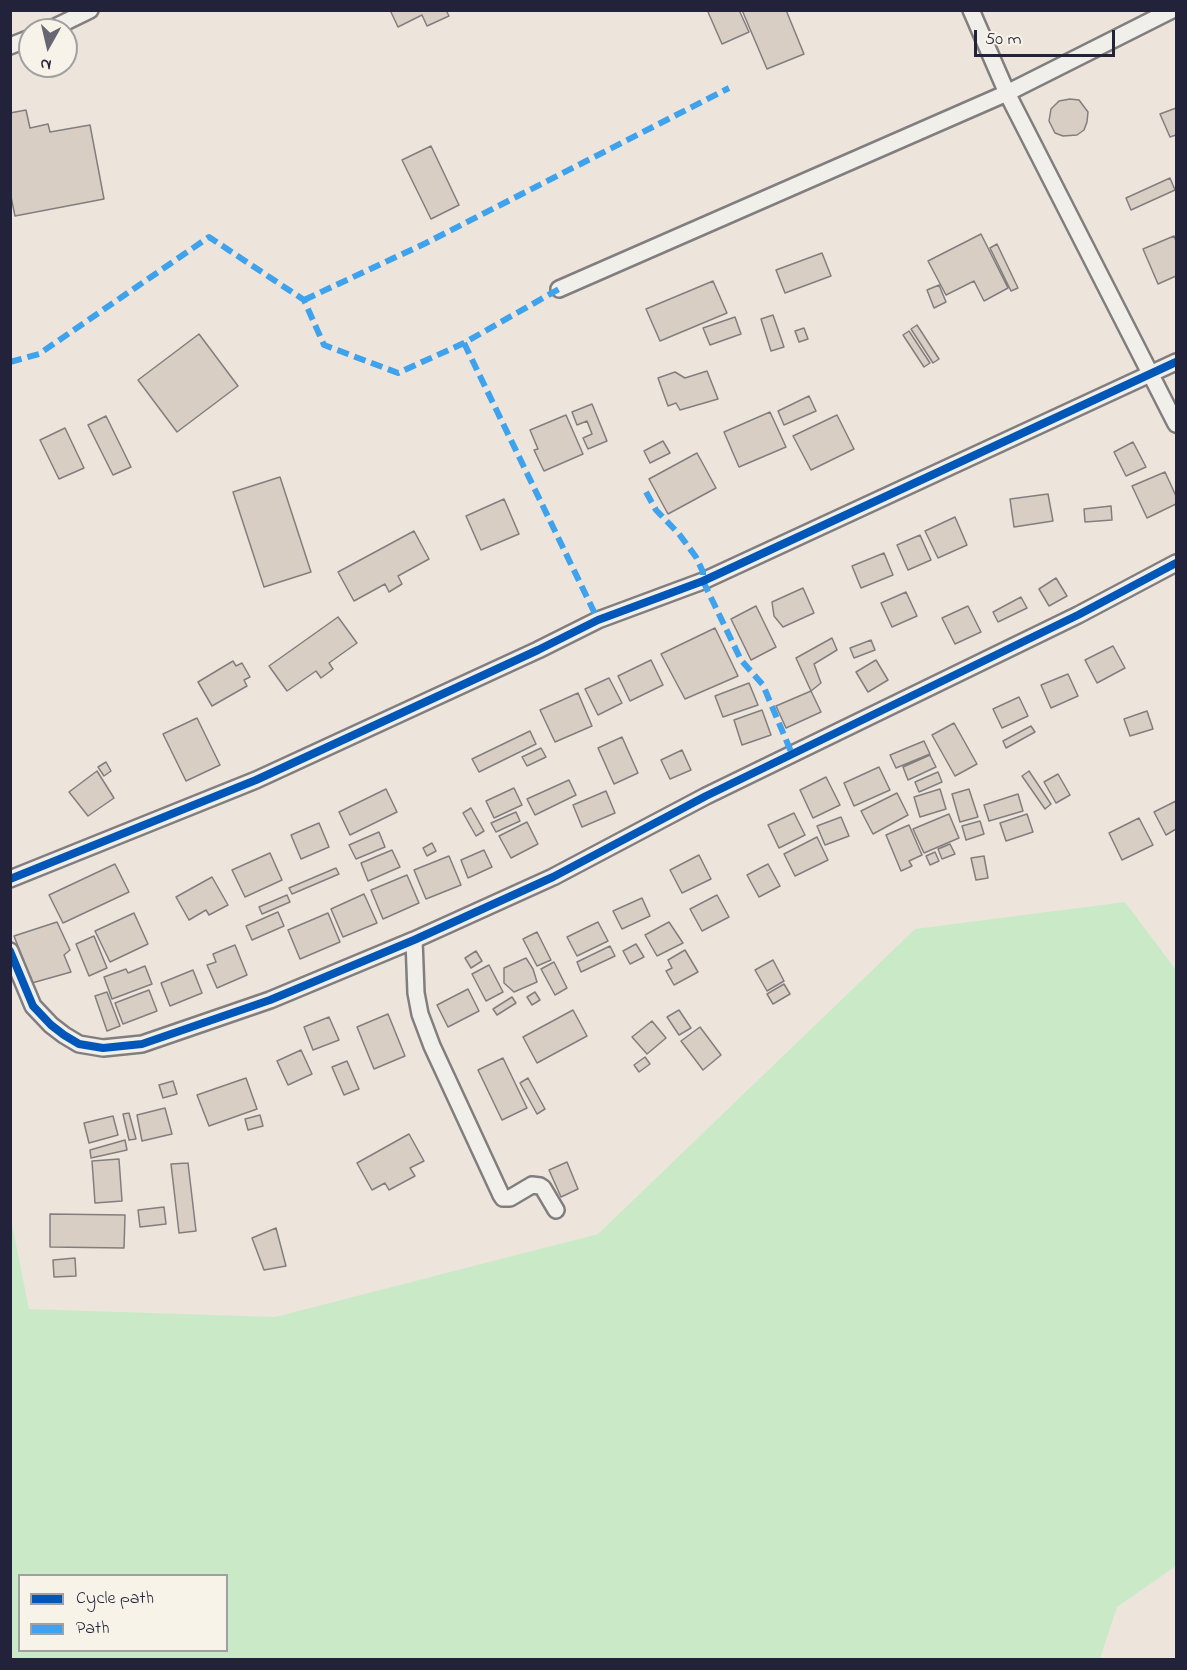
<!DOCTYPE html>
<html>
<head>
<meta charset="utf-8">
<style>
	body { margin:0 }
	#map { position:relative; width:1187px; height:1670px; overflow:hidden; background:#ede5db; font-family:"Indie Flower",sans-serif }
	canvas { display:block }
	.frame { position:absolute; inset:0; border:12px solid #22223b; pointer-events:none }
	.legend { position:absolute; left:18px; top:1574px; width:210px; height:78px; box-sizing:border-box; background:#f7f3e8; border:2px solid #a29fa3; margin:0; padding:8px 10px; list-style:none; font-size:18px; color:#22223b }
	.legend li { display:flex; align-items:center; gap:12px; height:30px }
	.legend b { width:30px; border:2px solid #a29fa3 }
	.north { position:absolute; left:18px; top:18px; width:60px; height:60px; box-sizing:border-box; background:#f7f3e8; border:2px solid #a29fa3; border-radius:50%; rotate:188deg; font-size:16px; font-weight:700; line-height:24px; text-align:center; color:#22223b }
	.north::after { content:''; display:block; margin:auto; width:21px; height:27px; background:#696673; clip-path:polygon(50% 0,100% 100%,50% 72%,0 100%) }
	.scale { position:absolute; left:974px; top:30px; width:141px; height:27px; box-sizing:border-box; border:3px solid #22223b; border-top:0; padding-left:8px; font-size:18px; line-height:21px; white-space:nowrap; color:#22223b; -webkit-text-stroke:4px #f7f3e8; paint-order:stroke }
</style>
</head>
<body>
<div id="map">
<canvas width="1187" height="1670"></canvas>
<div class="frame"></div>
<ul class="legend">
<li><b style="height:8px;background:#0057b8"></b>Cycle path</li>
<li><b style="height:8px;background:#3ea2ec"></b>Path</li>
</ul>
<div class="north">N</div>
<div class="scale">50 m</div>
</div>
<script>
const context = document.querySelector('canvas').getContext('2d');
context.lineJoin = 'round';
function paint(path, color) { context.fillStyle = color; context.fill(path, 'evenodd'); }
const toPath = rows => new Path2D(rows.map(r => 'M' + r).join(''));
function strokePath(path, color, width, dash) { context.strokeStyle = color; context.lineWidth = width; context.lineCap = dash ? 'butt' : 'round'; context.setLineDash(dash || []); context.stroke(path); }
const green = toPath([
	[1125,902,1176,970,1176,1566,1117,1607,1100,1659,11,1659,11,1219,29,1309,275,1317,598,1234,915,929],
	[20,1576,226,1576,226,1650,20,1650]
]);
const building = toPath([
	[390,10,446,10,449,16,427,26,422,15,398,27,390,10],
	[711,10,739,10,749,32,722,44,708,12,711,10],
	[742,10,786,10,804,54,767,69,742,10],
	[1070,99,1079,100,1088,112,1087,122,1084,130,1077,135,1063,136,1055,133,1049,121,1051,109,1059,101,1070,99],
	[1176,108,1176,135,1170,137,1160,114,1176,108],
	[26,110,30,128,48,124,50,132,90,125,104,199,15,216,10,192,10,113,26,110],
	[431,146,459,205,431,219,402,160,431,146],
	[1170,178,1175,190,1131,210,1126,198,1170,178],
	[981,234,1008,288,984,301,974,281,946,295,928,261,981,234],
	[1174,236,1176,241,1176,276,1158,284,1143,249,1174,236],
	[997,244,1018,288,1011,291,990,248,997,244],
	[822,253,831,276,785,293,776,270,822,253],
	[713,281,727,313,660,341,646,309,713,281],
	[939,285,946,302,934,308,927,290,939,285],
	[773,315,784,347,771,351,761,319,773,315],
	[735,317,741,334,710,345,703,328,735,317],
	[917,325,939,359,933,363,911,329,917,325],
	[804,328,808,339,799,342,795,331,804,328],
	[909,331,930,363,924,367,903,335,909,331],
	[199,334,238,386,177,432,138,380,199,334],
	[707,371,718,399,680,410,676,403,668,406,658,378,675,372,685,378,707,371],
	[809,396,816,411,784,425,778,411,809,396],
	[592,404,607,441,588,449,583,438,592,434,587,421,577,425,572,412,592,404],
	[770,412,786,447,739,467,724,432,770,412],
	[566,415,583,454,544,471,534,450,538,449,530,430,566,415],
	[837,415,854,449,811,470,793,436,837,415],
	[106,416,131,467,113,475,88,425,106,416],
	[65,428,84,468,59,479,40,440,65,428],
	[663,441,670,453,650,463,644,451,663,441],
	[1133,442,1146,467,1126,476,1114,452,1133,442],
	[697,453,716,488,668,514,649,479,697,453],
	[1165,472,1176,496,1176,504,1147,518,1132,486,1165,472],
	[280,477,311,572,264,587,233,492,280,477],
	[1048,494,1053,521,1014,527,1010,499,1048,494],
	[504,499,519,534,481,550,466,516,504,499],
	[1111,506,1112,520,1085,522,1084,509,1111,506],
	[955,517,967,545,938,558,925,531,955,517],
	[414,531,429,559,398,576,402,584,389,592,385,584,354,601,338,572,414,531],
	[920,535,931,560,908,570,897,545,920,535],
	[884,553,893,575,861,588,852,566,884,553],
	[1056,578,1067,596,1049,606,1039,589,1056,578],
	[803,588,814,613,783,627,774,616,772,602,803,588],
	[906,592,917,616,892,627,881,603,906,592],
	[1021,597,1027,608,998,622,993,612,1021,597],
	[756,606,776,647,751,660,731,619,756,606],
	[968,606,981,632,955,644,942,618,968,606],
	[338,617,357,643,329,663,333,669,321,678,316,671,287,691,269,666,338,617],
	[715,628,738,676,685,699,661,654,715,628],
	[832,638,837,650,814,664,821,683,811,691,796,658,832,638],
	[871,640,875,650,854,658,850,648,871,640],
	[1113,646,1125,668,1097,683,1085,660,1113,646],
	[651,660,663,685,630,701,618,676,651,660],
	[876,660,888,680,868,692,856,672,876,660],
	[233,661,236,666,242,663,250,677,244,680,247,686,212,706,198,682,233,661],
	[1068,674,1078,696,1051,708,1041,685,1068,674],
	[609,678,622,703,598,715,585,689,609,678],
	[749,683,758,705,723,717,715,696,749,683],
	[811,691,821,712,786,728,776,706,811,691],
	[578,693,592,726,555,742,540,710,578,693],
	[1019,697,1028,716,1002,728,993,709,1019,697],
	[762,710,771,735,742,745,734,720,762,710],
	[1147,711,1153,729,1130,736,1124,719,1147,711],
	[197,718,220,765,186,781,163,734,197,718],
	[954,723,977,764,955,776,932,735,954,723],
	[1031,726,1035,732,1006,748,1003,741,1031,726],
	[530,731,536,744,479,772,472,759,530,731],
	[622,737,638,773,614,784,598,748,622,737],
	[924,741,930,754,896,768,890,755,924,741],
	[541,748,546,757,527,766,522,757,541,748],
	[682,750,691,770,670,779,661,760,682,750],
	[930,755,936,767,908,780,903,767,930,755],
	[106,762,111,771,104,776,98,767,106,762],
	[879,767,890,790,854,806,844,783,879,767],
	[97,771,114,798,88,816,69,792,97,771],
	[1029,771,1051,804,1045,809,1022,776,1029,771],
	[938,772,942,782,919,792,915,782,938,772],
	[1058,774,1070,795,1056,803,1044,782,1058,774],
	[826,777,840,805,813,818,800,790,826,777],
	[569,780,576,795,535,815,527,799,569,780],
	[514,788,522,805,494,818,486,801,514,788],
	[386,789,397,812,350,835,339,812,386,789],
	[940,789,946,809,920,817,914,797,940,789],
	[969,789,978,817,960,822,952,794,969,789],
	[606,791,615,813,582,827,573,805,606,791],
	[897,793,908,815,873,834,861,811,897,793],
	[1018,794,1023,811,989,821,984,805,1018,794],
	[1176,801,1176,829,1166,835,1154,812,1176,801],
	[471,808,484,831,476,836,463,813,471,808],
	[516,812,520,821,496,832,491,823,516,812],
	[794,813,805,835,779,848,768,825,794,813],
	[949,814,959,838,924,853,913,829,949,814],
	[1027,814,1033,832,1006,841,1000,823,1027,814],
	[841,817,849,836,825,845,817,826,841,817],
	[1139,818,1153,845,1122,860,1109,833,1139,818],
	[980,821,984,834,966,840,962,826,980,821],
	[527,822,538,844,511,858,499,836,527,822],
	[319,823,329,847,301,859,291,835,319,823],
	[909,825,922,855,909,861,912,866,901,871,886,835,909,825],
	[379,832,385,847,356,859,349,845,379,832],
	[817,837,828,860,795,876,784,854,817,837],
	[432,843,436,851,427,856,423,848,432,843],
	[950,844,955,854,942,859,938,849,950,844],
	[392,850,400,867,368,881,361,863,392,850],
	[484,850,492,867,468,878,461,860,484,850],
	[935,852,939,861,930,865,926,856,935,852],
	[270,853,282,880,245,897,232,870,270,853],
	[699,855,711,879,682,893,670,870,699,855],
	[449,856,461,885,426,899,414,870,449,856],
	[984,856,988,878,976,880,971,858,984,856],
	[115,864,129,892,63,923,49,895,115,864],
	[768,864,780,886,759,897,747,875,768,864],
	[336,868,339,874,292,894,289,888,336,868],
	[407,875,419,903,383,919,371,890,407,875],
	[212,877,228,905,209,915,206,910,189,920,176,897,212,877],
	[364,894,377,923,343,937,331,909,364,894],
	[287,895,290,902,262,914,259,907,287,895],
	[717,895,729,917,702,931,690,909,717,895],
	[642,898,650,916,622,929,613,911,642,898],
	[278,912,284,926,252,940,246,926,278,912],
	[134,913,148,944,110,962,95,931,134,913],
	[328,913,340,942,300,959,288,930,328,913],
	[57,922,70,950,64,955,71,972,32,983,14,936,57,922],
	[598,922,608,941,577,956,567,937,598,922],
	[669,922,683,943,657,956,645,935,669,922],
	[537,932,551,960,537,966,523,939,537,932],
	[94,936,107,968,89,976,76,944,94,936],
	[636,944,644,957,630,964,623,951,636,944],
	[235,945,247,975,217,988,207,965,216,962,213,954,235,945],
	[610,946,615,956,581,972,577,962,610,946],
	[685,950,698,972,674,985,666,971,672,968,668,960,685,950],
	[476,951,482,961,471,968,465,958,476,951],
	[526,958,533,969,537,982,514,992,504,983,504,968,526,958],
	[773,960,784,981,767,991,755,970,773,960],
	[554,962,567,988,555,995,541,969,554,962],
	[489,965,503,992,486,1001,472,974,489,965],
	[145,966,152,984,112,999,104,977,126,969,128,973,145,966],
	[193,970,202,993,170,1006,161,983,193,970],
	[784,984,790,994,773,1004,767,994,784,984],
	[468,989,479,1011,448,1027,437,1005,468,989],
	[149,990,157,1011,123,1024,115,1003,149,990],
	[107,992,120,1026,107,1031,95,996,107,992],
	[535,992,540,1000,532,1005,527,997,535,992],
	[512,997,516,1003,497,1015,493,1009,512,997],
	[573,1010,587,1036,537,1063,523,1037,573,1010],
	[679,1010,691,1028,679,1035,667,1017,679,1010],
	[388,1014,405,1056,374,1069,357,1027,388,1014],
	[329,1017,339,1040,313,1050,304,1027,329,1017],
	[652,1021,666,1038,647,1054,632,1037,652,1021],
	[700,1027,721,1055,703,1070,681,1041,700,1027],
	[301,1050,312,1074,288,1085,277,1061,301,1050],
	[645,1057,650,1064,639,1072,634,1065,645,1057],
	[503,1058,527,1108,502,1120,478,1070,503,1058],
	[347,1061,359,1089,344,1095,332,1067,347,1061],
	[246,1078,257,1109,209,1126,197,1095,246,1078],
	[528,1078,545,1109,537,1114,520,1083,528,1078],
	[173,1081,177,1094,163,1098,159,1085,173,1081],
	[165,1108,172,1134,142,1141,137,1115,165,1108],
	[129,1113,136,1139,129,1140,123,1114,129,1113],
	[260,1115,263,1126,248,1130,245,1119,260,1115],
	[113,1116,118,1135,89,1143,84,1123,113,1116],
	[409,1134,424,1161,410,1168,415,1176,389,1190,385,1183,372,1190,357,1163,409,1134],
	[125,1140,127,1150,91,1158,90,1150,125,1140],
	[119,1159,122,1201,95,1203,92,1161,119,1159],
	[567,1162,578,1189,561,1197,549,1170,567,1162],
	[188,1163,196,1231,179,1233,171,1164,188,1163],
	[164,1207,166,1224,140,1227,138,1210,164,1207],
	[50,1214,125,1215,124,1248,50,1247,50,1214],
	[276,1228,286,1266,264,1270,252,1238,276,1228],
	[75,1258,76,1276,54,1277,53,1260,75,1258]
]);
const minor = toPath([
	[971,10,1007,93,1176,424],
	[49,30,90,10],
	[10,46,30,38],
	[559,289,1007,93,1172,10],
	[10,879,256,780,538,650,598,620,703,581,1176,362],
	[414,940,416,993,420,1014,432,1046,501,1195,503,1198,510,1198,532,1185,540,1186,543,1188,556,1210],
	[10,951,33,1006,51,1025,64,1035,79,1044,103,1048,142,1044,270,1000,414,940,553,877,706,796,1078,615,1176,563]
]);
const quiet = toPath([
	[304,300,426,243,729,88],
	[464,343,598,620],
	[10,362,39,354,209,237,304,300,324,345,398,373,464,343,559,289],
	[646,492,656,510,679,534,696,557,703,572,703,581,741,660,763,685,792,754]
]);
const cycleway = toPath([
	[10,879,256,780,538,650,598,620,703,581,1176,362],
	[10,951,33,1006,51,1025,64,1035,79,1044,103,1048,142,1044,270,1000,414,940,553,877,706,796,1078,615,1176,563]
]);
paint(green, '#caeac7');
paint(building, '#d9cec3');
strokePath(building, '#827e7f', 1.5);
strokePath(minor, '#827e7f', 20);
strokePath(minor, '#f1efea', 15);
strokePath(quiet, '#3ea2ec', 6, [12, 6]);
strokePath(cycleway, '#0057b8', 8);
</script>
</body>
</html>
